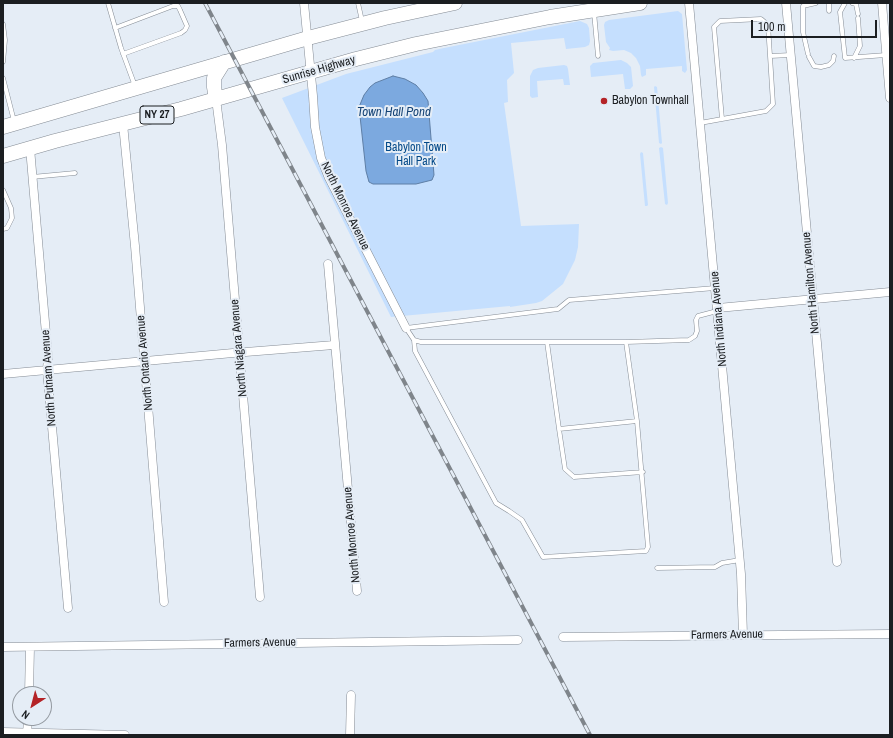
<!DOCTYPE html>
<html>
<head>
<meta charset="utf-8">
<style>
	body { margin:0 }
	#map { position:relative; width:893px; height:738px; overflow:hidden; background:#e5edf6; font-family:"Archivo Narrow",sans-serif }
	canvas { display:block }
	.frame { position:absolute; inset:0; border:4px solid #1b1e21; pointer-events:none }
	.north { position:absolute; left:12px; top:686px; width:40px; height:40px; box-sizing:border-box; background:#e5edf6; border:1px solid #949aa1; border-radius:50%; rotate:216deg; font-size:11px; font-weight:700; line-height:16px; text-align:center; color:#1b1e21 }
	.north::after { content:''; display:block; margin:auto; width:14px; height:18px; background:#b42327; clip-path:polygon(50% 0,100% 100%,50% 72%,0 100%) }
	.scale { position:absolute; left:751px; top:20px; width:126px; height:18px; box-sizing:border-box; border:2px solid #1b1e21; border-top:0; padding-left:5px; font-size:12px; line-height:14px; white-space:nowrap; color:#1b1e21; -webkit-text-stroke:3px #e5edf6; paint-order:stroke }
</style>
</head>
<body>
<div id="map">
<canvas width="893" height="738"></canvas>
<div class="frame"></div>
<div class="north">N</div>
<div class="scale">100 m</div>
</div>
<script>
const context = document.querySelector('canvas').getContext('2d');
context.lineJoin = 'round';
function paint(path, color) { context.fillStyle = color; context.fill(path, 'evenodd'); }
const toPath = rows => new Path2D(rows.map(r => 'M' + r).join(''));
function strokePath(path, color, width, dash) { context.strokeStyle = color; context.lineWidth = width; context.lineCap = dash ? 'butt' : 'round'; context.setLineDash(dash || []); context.stroke(path); }
function drawText(font, color, halo, rows, align = 'center') {
  context.font = font + ' "Archivo Narrow",sans-serif'; context.lineWidth = 4; context.setLineDash([]); context.textBaseline = 'middle'; context.strokeStyle = halo; context.fillStyle = color; for (const [text, x, y, turn = 0] of rows) {
    context.save(); context.translate(x, y); context.rotate((+turn || 0) * Math.PI / 180); context.textAlign = isNaN(turn) ? turn : align; if (halo) context.strokeText(text, 0, 0); context.fillText(text, 0, 0); context.restore();
  }
}
const green = toPath([
	[678,11,682,14,687,70,685,73,682,71,682,66,646,69,646,75,642,77,641,75,640,66,636,58,631,53,624,50,613,51,609,50,610,48,606,42,604,25,605,22,609,20],
	[580,21,587,24,589,28,590,41,589,45,585,47,566,49,564,38,511,43,514,73,507,80,508,102,504,103,521,226,579,224,578,247,575,260,563,284,542,301,536,303,510,307,510,306,391,317,282,98,346,74,433,52,435,50,444,48],
	[621,60,627,63,631,67,633,86,630,89,625,89,623,74,591,77,590,66,593,63],
	[564,65,567,66,568,69,570,85,564,85,563,79,537,81,538,97,532,98,530,96,530,76,533,70,538,68],
	[655,86,657,87,662,143,661,144,659,143,654,87],
	[661,147,663,148,668,203,667,205,665,204,659,148],
	[641,152,643,153,648,205,647,206,645,206,640,154]
]);
const water = toPath([
	[393,76,405,79,416,85,423,93,428,101,434,175,432,180,416,184,373,184,369,182,366,171,359,107,364,95,370,87,375,83,393,76]
]);
const lane = toPath([
	[108,3,121,48,135,86],
	[358,3,362,21],
	[829,3,829,11],
	[845,3,840,12,845,58,886,55],
	[852,3,856,4,858,14],
	[594,12,598,56],
	[3,24,5,40,3,62],
	[115,28,173,6,178,6,180,10,187,26,185,30,181,33,123,54],
	[808,54,803,32,803,6,816,3],
	[809,57,814,66,821,67,829,65,833,61,834,56],
	[854,58,860,46,858,18],
	[3,78,14,121],
	[722,119,714,27,720,21,761,19,768,25,770,56],
	[700,123,766,111,773,104,770,56,791,55],
	[32,177,75,173],
	[3,190,11,208,12,218,7,228,3,229],
	[715,288,569,300,558,309,406,328,414,340,421,342,626,342,689,340,695,336,697,331,696,320,698,316,717,311],
	[414,340,415,351,496,503,509,511,522,520,543,557,646,551,648,547,637,421,626,342],
	[547,342,559,429,637,421],
	[559,429,565,469,574,477,643,472],
	[657,568,715,567,722,563,740,560]
]);
const street = toPath([
	[304,3,313,96,315,127,321,158,329,178,406,328],
	[689,3,741,574,743,635],
	[786,3,837,562],
	[882,3,890,98],
	[216,99,222,145,260,597],
	[123,124,135,246,164,602],
	[30,148,48,357,47,370,68,608],
	[328,264,357,591],
	[718,308,890,292],
	[3,374,233,353,334,345],
	[563,637,890,634],
	[3,647,518,640],
	[29,694,30,647],
	[3,732,125,735],
	[27,735,28,718],
	[350,735,351,695]
]);
const highway = toPath([
	[216,99,214,87,214,78,224,62],
	[3,127,308,38,385,18,455,3],
	[3,156,55,141,181,109,356,59,416,44,550,17,640,3]
]);
const rail = toPath([
	[205,3,590,735]
]);
const markers = [
	[604,101,4,"#b42327"]
];
const shields = [
	[157,115,34]
];
const shieldNames = [
	["NY 27",157,115]
];
const streetNames = [
	["Sunrise Highway",319,70,-16],
	["North Monroe Avenue",345,206,64],
	["North Hamilton Avenue",811,283,-95],
	["North Indiana Avenue",719,319,-95],
	["North Niagara Avenue",239,348,-95],
	["North Ontario Avenue",145,363,-95],
	["North Putnam Avenue",49,378,-94],
	["North Monroe Avenue",352,535,-95],
	["Farmers Avenue",727,635,-1],
	["Farmers Avenue",260,643,-1]
];
const poiNames = [
	["Babylon Townhall",612,101]
];
const parkNames = [
	["Babylon Town",416,148],
	["Hall Park",416,162]
];
const waterNames = [
	["Town Hall Pond",394,113]
];
paint(green, '#c5dffe');
paint(water, '#7ca9df');
strokePath(water, '#5f7fa6', 1);
strokePath(lane, '#858c95', 5);
strokePath(street, '#858c95', 9);
strokePath(highway, '#858c95', 15);
strokePath(lane, '#fff', 4);
strokePath(street, '#fff', 8);
strokePath(highway, '#fff', 14);
strokePath(rail, '#7f858b', 4);
strokePath(rail, '#e5edf6', 2.5, [8]);
for (const [x, y, r, color] of markers) { const dot = new Path2D(); dot.arc(x, y, r, 0, 2 * Math.PI); context.fillStyle = color; context.fill(dot); strokePath(dot, '#e5edf6', 1.5); }
for (const [x, y, w] of shields) { const box = new Path2D(); box.roundRect(x - w / 2, y - 9, w, 18, 3); context.fillStyle = '#e5edf6'; context.fill(box); strokePath(box, '#1b1e21', 1); }
drawText('bold 11px', '#1b1e21', null, shieldNames);
drawText('12px', '#1b1e21', '#e5edf6', streetNames);
drawText('12px', '#1b1e21', '#e5edf6', poiNames, 'left');
drawText('12px', '#024887', '#e5edf6', parkNames);
drawText('italic 13px', '#164476', '#e5edf6', waterNames);
</script>
</body>
</html>
